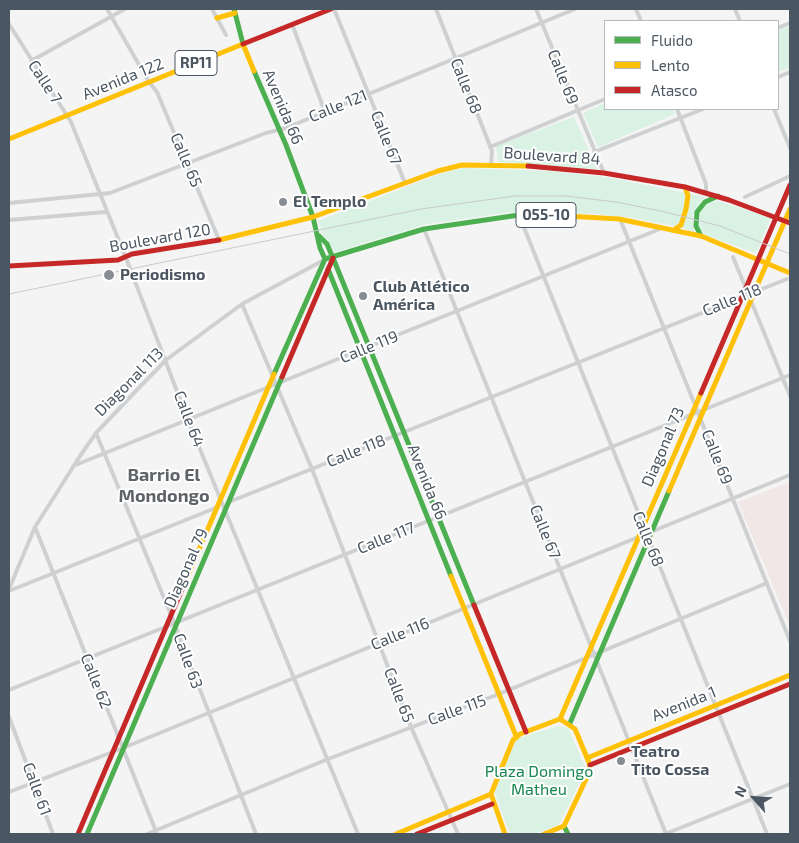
<!DOCTYPE html>
<html>
<head>
<meta charset="utf-8">
<style>
	body { margin:0 }
	#map { position:relative; width:799px; height:843px; overflow:hidden; background:#f4f4f4; font-family:"Exo 2",sans-serif }
	canvas { display:block }
	.frame { position:absolute; inset:0; border:10px solid #4a5661; pointer-events:none }
	.legend { position:absolute; left:604px; top:20px; width:175px; height:90px; box-sizing:border-box; background:#fff; border:1px solid #b7bbc0; margin:0; padding:6px 9px; list-style:none; font-size:15px; color:#4a5661 }
	.legend li { display:flex; align-items:center; gap:10px; height:25px }
	.legend b { width:25px; border:1px solid #b7bbc0 }
	.north { position:absolute; left:729px; top:773px; width:50px; height:50px; -webkit-text-stroke:4px #fff; paint-order:stroke; rotate:296deg; font-size:14px; font-weight:700; line-height:20px; text-align:center; color:#4a5661 }
	.north::after { content:''; display:block; margin:auto; width:18px; height:22px; background:#4a5661; clip-path:polygon(50% 0,100% 100%,50% 72%,0 100%) }
</style>
</head>
<body>
<div id="map">
<canvas width="799" height="843"></canvas>
<div class="frame"></div>
<ul class="legend">
<li><b style="height:6px;background:#4caf50"></b>Fluido</li>
<li><b style="height:6px;background:#ffc107"></b>Lento</li>
<li><b style="height:6px;background:#c62828"></b>Atasco</li>
</ul>
<div class="north">N</div>
</div>
<script>
const context = document.querySelector('canvas').getContext('2d');
context.lineJoin = 'round';
function paint(path, color) { context.fillStyle = color; context.fill(path, 'evenodd'); }
const toPath = rows => new Path2D(rows.map(r => 'M' + r).join(''));
function strokePath(path, color, width, dash) { context.strokeStyle = color; context.lineWidth = width; context.lineCap = dash ? 'butt' : 'round'; context.setLineDash(dash || []); context.stroke(path); }
function drawText(font, color, halo, rows, align = 'center') {
  context.font = font + ' "Exo 2",sans-serif'; context.lineWidth = 4; context.setLineDash([]); context.textBaseline = 'middle'; context.strokeStyle = halo; context.fillStyle = color; for (const [text, x, y, turn = 0] of rows) {
    context.save(); context.translate(x, y); context.rotate((+turn || 0) * Math.PI / 180); context.textAlign = isNaN(turn) ? turn : align; if (halo) context.strokeText(text, 0, 0); context.fillText(text, 0, 0); context.restore();
  }
}
const medical = toPath([
	[790,482,790,627,738,502]
]);
const green = toPath([
	[790,26,790,68,778,72,778,31],
	[605,103,605,109,673,109,675,114,598,147,583,113],
	[574,117,597,169,498,162,496,146],
	[463,168,550,171,611,178,686,193,681,222,675,226,633,218,595,214,512,212,427,224,335,252,322,233,318,221,440,174],
	[690,194,706,197,700,202,693,215,694,232,682,228,691,198],
	[718,201,771,218,756,253,705,235,699,228,700,213,707,204],
	[558,726,568,728,586,769,559,825,534,834,510,834,494,791,517,739]
]);
const street = toPath([
	[107,9,149,82,157,92,219,240],
	[212,9,226,35],
	[334,9,405,183],
	[436,9,492,151,491,164],
	[536,9,604,173],
	[636,9,641,21],
	[735,9,740,21],
	[9,24,71,122,126,258,188,420,358,834],
	[292,24,325,112],
	[778,28,790,23],
	[31,61,125,9],
	[778,77,790,72],
	[677,109,706,184,706,192],
	[774,109,790,148],
	[490,147,605,99],
	[594,152,703,109],
	[745,197,790,176],
	[9,203,110,193,266,133,286,128,575,9],
	[519,215,767,834],
	[620,219,790,641],
	[9,220,106,212],
	[424,229,666,834],
	[733,257,790,396],
	[242,304,312,469,411,727,458,834],
	[96,433,171,615,256,834],
	[73,466,660,229],
	[229,502,787,279],
	[35,527,157,834],
	[9,589,35,527,80,456,96,433,132,395,166,360,242,304,324,260],
	[9,591,218,507],
	[9,690,790,375],
	[9,717,53,834],
	[9,792,123,748,790,475],
	[147,834,328,759,499,694,767,583],
	[665,834,790,784]
]);
const fast = toPath([
	[234,9,243,44],
	[254,71,286,145,313,217,320,248,325,259,424,229,519,215,549,215],
	[319,236,327,244,333,258],
	[701,236,696,226,697,212,705,202,718,196],
	[333,258,474,605],
	[328,269,451,576],
	[274,374,325,259],
	[570,723,669,491],
	[564,826,568,834],
	[87,834,282,377]
]);
const slow = toPath([
	[217,18,235,13],
	[9,139,243,44,254,71],
	[549,215,619,219,701,236,790,273],
	[313,217,438,171,462,165,528,166],
	[675,229,681,225,686,209,688,196,685,187],
	[219,240,313,217],
	[669,491,790,209],
	[451,576,516,736],
	[183,587,274,374],
	[560,719,701,393],
	[587,758,790,675],
	[396,834,491,794],
	[505,834,491,794,513,740,520,734,560,719,575,729,590,765,588,775,564,826,544,834]
]);
const jam = toPath([
	[243,44,331,9],
	[528,166,604,173,685,187,729,200,790,223],
	[9,266,118,260,132,254,219,240],
	[282,377,333,258],
	[701,393,790,185],
	[474,605,526,732],
	[590,765,790,684],
	[78,834,183,587],
	[417,834,492,804]
]);
const tram = toPath([
	[9,294,421,209,515,196,566,196,616,202,661,211,720,226,790,254]
]);
const markers = [
	[283,202,5,"#868d94"],
	[109,275,6,"#868d94"],
	[363,296,5,"#868d94"],
	[621,761,5,"#868d94"]
];
const shields = [
	[196,63,42],
	[546,215,60]
];
const shieldNames = [
	["RP11",196,63],
	["055-10",546,215]
];
const streetNames = [
	["Calle 69",563,77,68],
	["Avenida 122",123,79,-22],
	["Calle 7",45,82,57],
	["Calle 68",466,86,68],
	["Calle 121",338,106,-22],
	["Avenida 66",283,107,67],
	["Calle 67",386,138,68],
	["Boulevard 84",552,156,4],
	["Calle 65",186,160,67],
	["Boulevard 120",160,238,-10],
	["Calle 118",732,300,-22],
	["Calle 119",369,347,-22],
	["Diagonal 113",129,382,-45],
	["Calle 64",189,419,69],
	["Diagonal 73",663,447,-67],
	["Calle 118",356,451,-22],
	["Calle 69",717,457,68],
	["Avenida 66",427,482,68],
	["Calle 67",545,532,68],
	["Calle 117",386,538,-22],
	["Calle 68",648,539,68],
	["Diagonal 79",186,568,-66],
	["Calle 116",400,634,-22],
	["Calle 63",188,661,70],
	["Calle 62",96,681,68],
	["Calle 65",399,695,69],
	["Avenida 1",684,704,-22],
	["Calle 115",457,710,-20],
	["Calle 61",37,789,70]
];
const poiNames = [
	["El Templo",293,202],
	["Periodismo",120,275],
	["Club Atlético",373,287],
	["América",373,305],
	["Teatro",631,752],
	["Tito Cossa",631,770]
];
const parkNames = [
	["Plaza Domingo",539,772],
	["Matheu",539,790]
];
const neighbourhoodNames = [
	["Barrio El",164,475],
	["Mondongo",164,496]
];
paint(medical, '#f1e7e6');
paint(green, '#d9f2e3');
strokePath(street, '#ced0d2', 4);
strokePath(fast, '#4caf50', 5);
strokePath(slow, '#ffc107', 5);
strokePath(jam, '#c62828', 5);
strokePath(tram, '#c9cacc', 1);
for (const [x, y, r, color] of markers) { const dot = new Path2D(); dot.arc(x, y, r, 0, 2 * Math.PI); context.fillStyle = color; context.fill(dot); strokePath(dot, '#fff', 2); }
for (const [x, y, w] of shields) { const box = new Path2D(); box.roundRect(x - w / 2, y - 12.5, w, 25, 4); context.fillStyle = '#fff'; context.fill(box); strokePath(box, '#4a5661', 1); }
drawText('bold 15px', '#4a5661', null, shieldNames);
drawText('16px', '#4a5661', '#fff', streetNames);
drawText('bold 16px', '#4a5661', '#fff', poiNames, 'left');
drawText('16px', '#17864f', '#fff', parkNames);
drawText('bold 18px', '#5f6368', '#fff', neighbourhoodNames);
</script>
</body>
</html>
